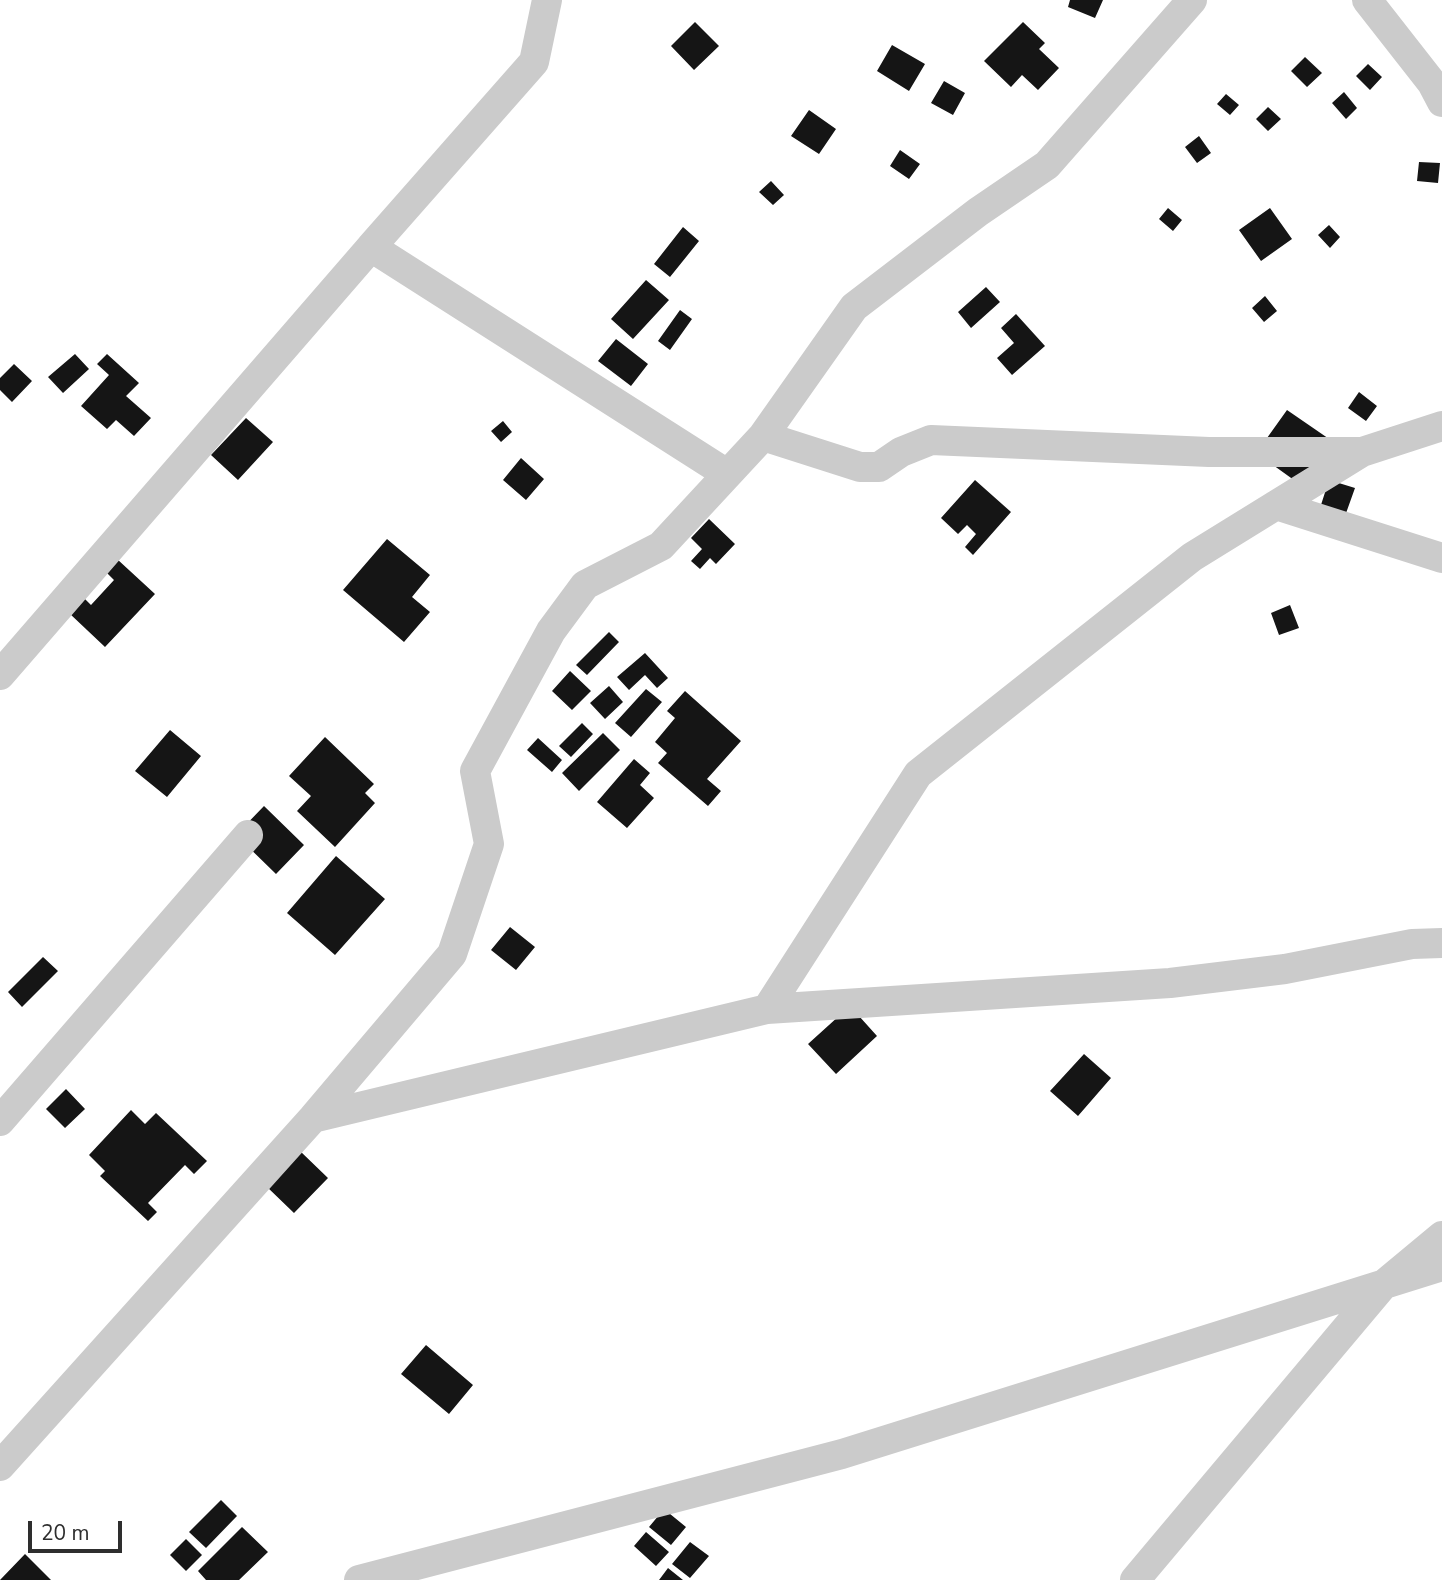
<!DOCTYPE html>
<html>
<head>
<meta charset="utf-8">
<style>
	body { margin:0 }
	#map { position:relative; width:1442px; height:1580px; overflow:hidden; background:#fff; font-family:"Nunito Sans",sans-serif }
	canvas { display:block }
	.scale { position:absolute; left:28px; top:1521px; width:94px; height:32px; box-sizing:border-box; border:4px solid #2e2e2e; border-top:0; padding-left:9px; font-size:21px; line-height:24px; white-space:nowrap; color:#2e2e2e; -webkit-text-stroke:5px #fff; paint-order:stroke }
</style>
</head>
<body>
<div id="map">
<canvas width="1442" height="1580"></canvas>
<div class="scale">20 m</div>
</div>
<script>
const context = document.querySelector('canvas').getContext('2d');
context.lineJoin = 'round';
function paint(path, color) { context.fillStyle = color; context.fill(path, 'evenodd'); }
const toPath = rows => new Path2D(rows.map(r => 'M' + r).join(''));
function strokePath(path, color, width, dash) { context.strokeStyle = color; context.lineWidth = width; context.lineCap = dash ? 'butt' : 'round'; context.setLineDash(dash || []); context.stroke(path); }
const building = toPath([
	[1070,0,1103,0,1095,18,1068,7],
	[695,22,719,46,694,70,671,46],
	[1023,22,1045,43,1039,49,1059,68,1038,90,1022,75,1011,87,984,61],
	[892,45,925,64,909,91,877,71],
	[1305,57,1322,73,1307,87,1291,71],
	[1368,64,1382,77,1370,90,1356,76],
	[944,81,965,93,953,115,931,103],
	[1344,92,1357,108,1346,119,1332,103],
	[1226,94,1239,105,1230,115,1217,104],
	[1268,107,1281,119,1268,131,1256,119],
	[809,110,836,129,819,154,791,136],
	[1199,136,1211,153,1197,163,1185,147],
	[900,150,920,164,909,179,890,166],
	[1419,162,1440,163,1438,183,1417,181],
	[771,181,784,195,773,205,759,192],
	[1168,208,1182,220,1173,231,1159,219],
	[1270,208,1292,239,1261,261,1239,230],
	[1329,225,1340,237,1330,248,1318,235],
	[683,227,699,241,670,277,654,264],
	[646,280,669,300,633,339,611,319],
	[986,287,1000,302,971,328,958,312],
	[1265,296,1277,311,1264,322,1252,308],
	[680,310,692,319,670,350,658,341],
	[1016,314,1045,346,1012,375,997,358,1014,343,1001,328],
	[616,339,648,364,631,386,598,361],
	[75,354,89,369,63,393,48,377],
	[107,354,139,383,126,396,151,418,134,436,116,420,107,429,81,406,109,375,97,364],
	[14,364,32,381,12,402,0,390,0,378],
	[1359,392,1377,406,1366,421,1348,408],
	[1287,410,1335,443,1305,488,1273,465,1262,445],
	[246,418,273,442,238,480,211,455],
	[503,421,512,432,501,442,491,431],
	[521,458,544,479,526,500,503,480],
	[975,480,1011,512,973,555,965,547,976,534,967,525,958,534,941,518],
	[1329,480,1355,488,1345,516,1320,508],
	[709,519,735,544,716,564,710,558,700,569,691,561,702,549,691,538],
	[387,539,430,575,412,597,430,612,404,642,343,590],
	[117,559,155,594,105,647,69,613,84,598,91,605,114,580,105,571],
	[1290,605,1299,628,1279,635,1271,613],
	[609,632,619,642,587,675,576,665],
	[645,653,668,678,657,688,645,675,629,690,617,677],
	[570,671,591,691,572,710,552,691],
	[609,686,623,702,605,719,590,703],
	[646,689,662,702,631,737,615,723],
	[685,691,741,741,707,779,721,791,708,806,658,763,667,753,655,742,675,718,667,711],
	[582,723,593,734,571,757,559,746],
	[170,730,201,756,167,797,135,771],
	[603,733,620,750,579,791,562,773],
	[325,737,374,784,365,793,375,803,335,847,297,811,311,796,289,776],
	[538,738,562,760,552,772,527,750],
	[634,759,650,773,640,785,654,798,627,828,597,802],
	[264,806,304,845,276,874,236,835],
	[336,856,385,899,335,955,287,913],
	[510,927,535,947,516,970,491,950],
	[43,957,58,971,22,1007,8,992],
	[850,1006,877,1036,836,1074,808,1044],
	[1084,1054,1111,1078,1078,1116,1050,1091],
	[66,1089,85,1109,65,1128,46,1109],
	[131,1110,145,1124,156,1113,207,1161,194,1174,185,1165,148,1203,157,1212,148,1221,100,1176,105,1171,89,1155],
	[300,1151,328,1178,294,1213,266,1186],
	[426,1345,473,1385,449,1414,401,1374],
	[221,1500,237,1516,206,1548,189,1532],
	[664,1509,686,1527,671,1545,649,1527],
	[242,1527,268,1552,239,1580,206,1580,198,1571],
	[646,1532,669,1552,656,1566,634,1546],
	[186,1539,202,1555,186,1571,170,1555],
	[690,1542,709,1556,690,1578,672,1564],
	[25,1554,51,1580,0,1580],
	[668,1568,683,1580,659,1580]
]);
const street = toPath([
	[547,0,534,62,371,247,727,474],
	[1367,0,1432,83,1442,102],
	[763,436,860,467,879,467,901,452,931,440,1209,452,1362,452],
	[1276,505,1442,558],
	[0,675,371,247],
	[767,1009,1170,983,1285,969,1412,944,1442,943],
	[313,1118,767,1009,918,774,1192,557,1362,452,1442,426],
	[0,1121,248,835],
	[0,1466,313,1118,452,954,489,844,475,771,551,631,585,585,661,546,763,436,854,307,978,212,1047,165,1192,0],
	[359,1580,842,1454,1442,1266],
	[1135,1580,1383,1285,1442,1236]
]);
paint(building, '#151515');
strokePath(street, '#cbcbcb', 30);
</script>
</body>
</html>
